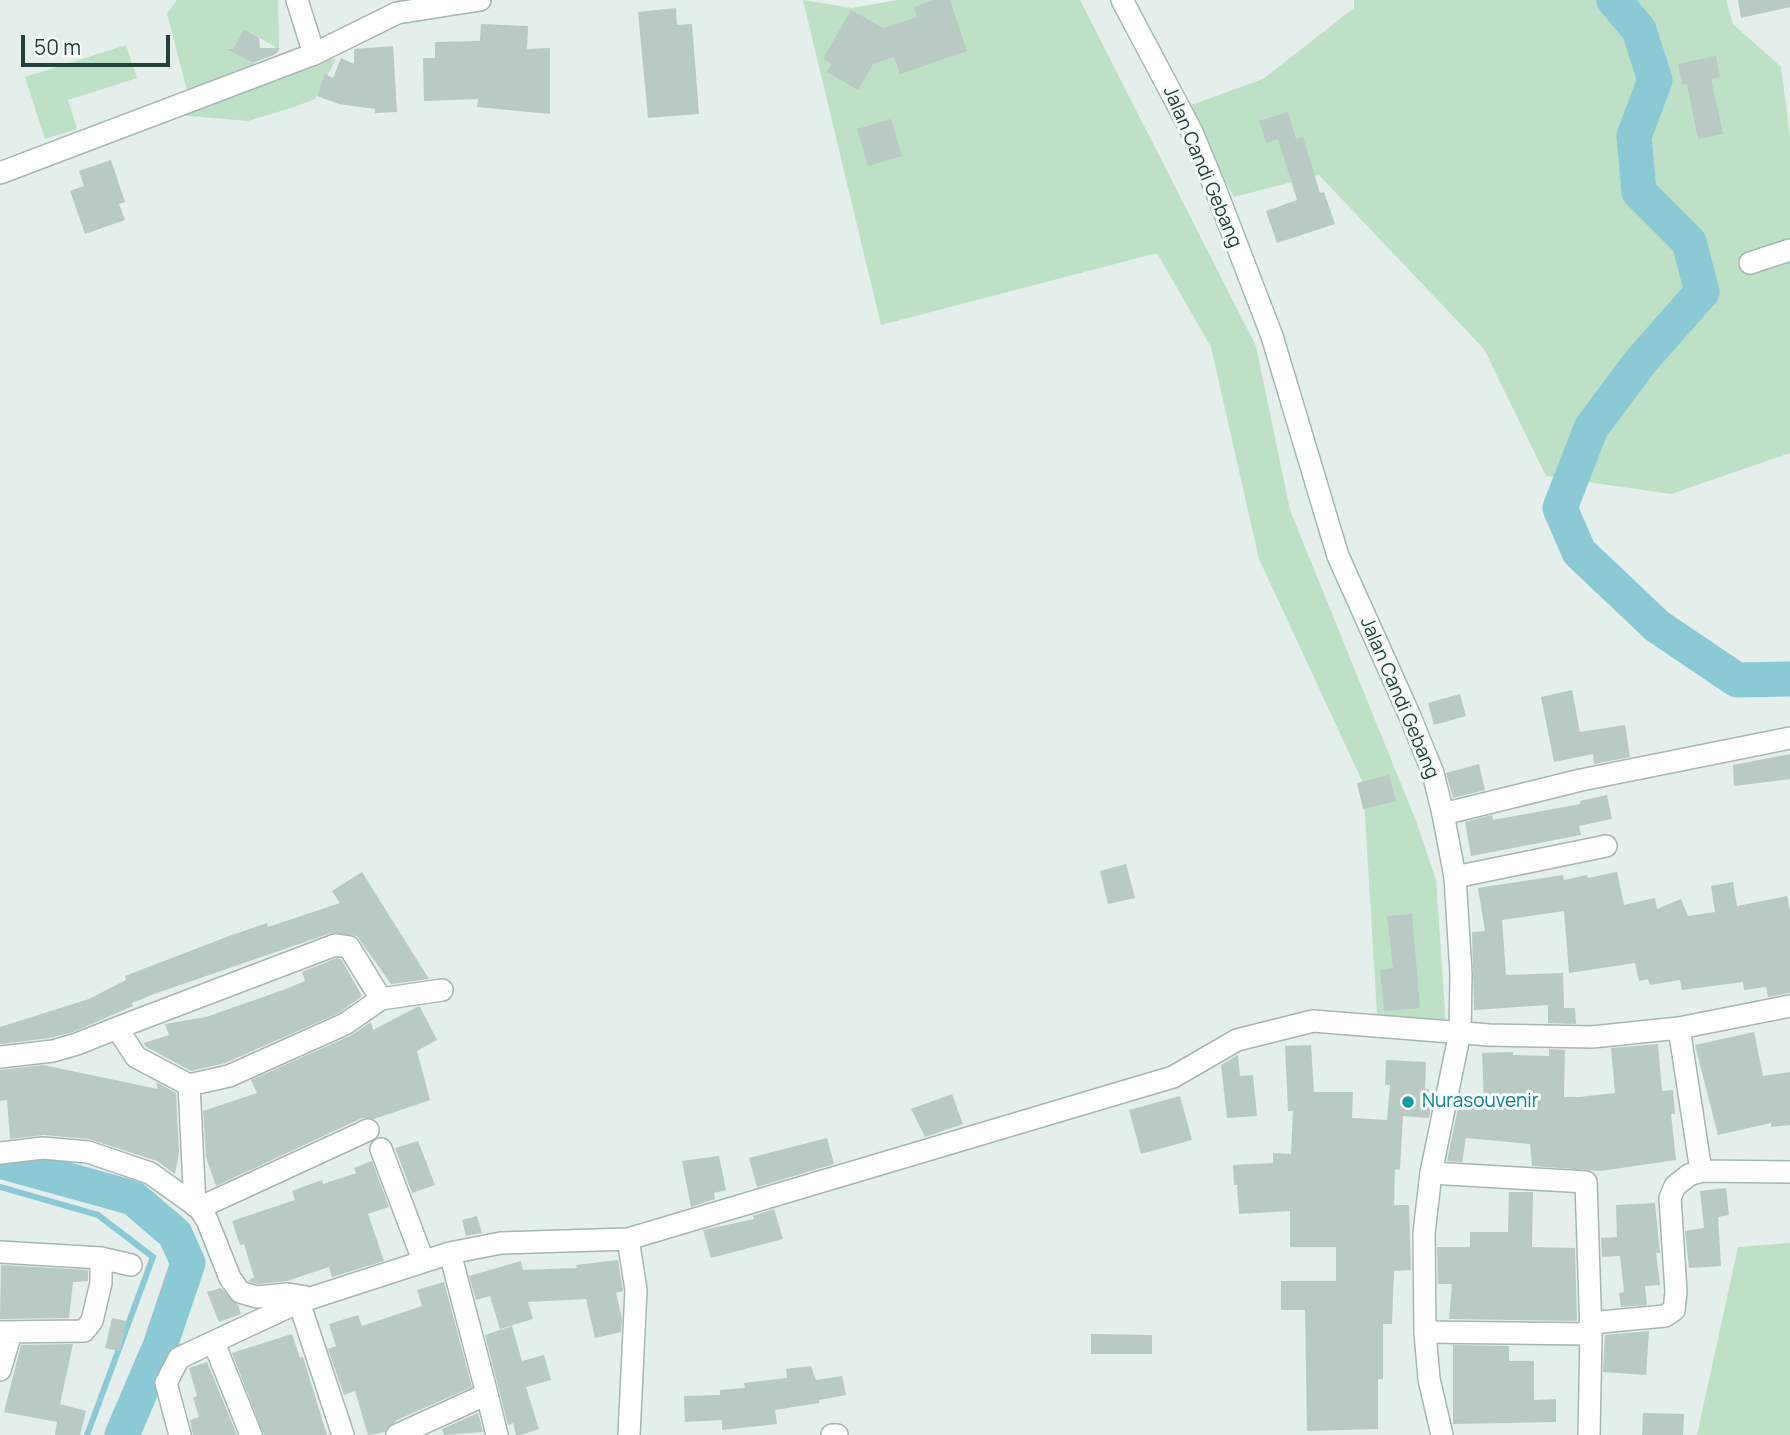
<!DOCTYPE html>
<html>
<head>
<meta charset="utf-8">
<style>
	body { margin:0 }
	#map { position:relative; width:1790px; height:1435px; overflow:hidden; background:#e4eeea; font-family:Manrope,sans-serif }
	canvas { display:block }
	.scale { position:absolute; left:21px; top:35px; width:149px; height:32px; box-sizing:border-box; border:4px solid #234139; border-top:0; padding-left:9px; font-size:21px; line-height:24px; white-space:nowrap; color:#234139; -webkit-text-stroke:5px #f5faf8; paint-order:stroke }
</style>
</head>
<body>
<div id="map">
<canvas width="1790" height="1435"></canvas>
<div class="scale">50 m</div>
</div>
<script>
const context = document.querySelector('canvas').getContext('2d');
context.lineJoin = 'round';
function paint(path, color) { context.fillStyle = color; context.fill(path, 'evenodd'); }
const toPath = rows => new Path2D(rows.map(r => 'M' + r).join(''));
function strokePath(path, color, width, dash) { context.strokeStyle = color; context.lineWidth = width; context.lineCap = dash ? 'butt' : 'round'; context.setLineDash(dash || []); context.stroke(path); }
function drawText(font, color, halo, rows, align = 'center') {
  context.font = font + ' Manrope,sans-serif'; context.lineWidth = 6; context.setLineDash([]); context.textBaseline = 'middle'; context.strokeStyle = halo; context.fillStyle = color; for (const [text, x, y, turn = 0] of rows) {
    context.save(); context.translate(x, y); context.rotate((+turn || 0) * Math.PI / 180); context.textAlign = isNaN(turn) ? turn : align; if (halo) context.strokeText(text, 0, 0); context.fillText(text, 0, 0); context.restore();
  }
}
const green = toPath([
	[177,0,278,0,279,49,244,29,232,51,267,71,188,94,167,14],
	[803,0,852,8,898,0,1080,0,1256,346,1290,510,1416,821,1436,880,1446,1027,1378,1030,1363,783,1259,559,1211,347,1157,253,881,325],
	[1354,0,1726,0,1733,24,1781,67,1790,136,1790,453,1671,494,1546,476,1484,349,1319,175,1234,197,1183,108,1263,79,1354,8],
	[126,45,137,78,68,100,77,129,45,139,25,77],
	[336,59,315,99,294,107,248,121,179,115,291,66],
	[1790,1243,1790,1435,1697,1435,1738,1247]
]);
const stream = toPath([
	[0,1187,98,1215,153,1257,87,1435]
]);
const river = toPath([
	[1614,0,1639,30,1655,80,1634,136,1639,192,1689,242,1702,292,1641,361,1591,428,1560,508,1579,552,1657,626,1737,680,1790,679],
	[0,1161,133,1198,175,1234,188,1263,160,1346,122,1435]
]);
const building = toPath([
	[934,0,950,0,967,51,900,74,894,57,873,64,858,90,827,72,832,64,823,59,851,10,883,28,917,17,914,7],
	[1738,0,1790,0,1790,7,1741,18],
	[676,8,677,25,692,24,699,114,648,118,638,12],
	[481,24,528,26,527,49,550,48,550,114,477,107,478,99,424,101,423,58,435,58,435,42,480,41],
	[244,29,259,38,260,48,280,48,276,54,253,63,227,49,233,49],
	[393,46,397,112,375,113,375,109,339,104,317,96,325,74,333,78,341,58,354,64,354,49],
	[1716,56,1720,77,1711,79,1723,134,1698,139,1687,84,1682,85,1678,64],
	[1288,112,1296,139,1303,137,1320,193,1324,192,1335,224,1277,243,1266,211,1297,200,1278,139,1266,143,1259,121],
	[891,119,902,156,868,166,857,129],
	[111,160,125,202,119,204,125,220,85,234,70,191,84,186,79,171],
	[1572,690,1580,732,1625,725,1630,757,1594,764,1593,754,1554,762,1541,697],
	[1460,694,1466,716,1434,725,1428,703],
	[1790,754,1790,779,1734,786,1733,765],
	[1479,764,1485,790,1453,798,1446,773],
	[1389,775,1396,801,1363,809,1357,783],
	[1607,795,1612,819,1579,826,1581,835,1471,856,1465,822,1492,815,1493,820,1580,804,1580,801],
	[1126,864,1135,898,1108,904,1100,871],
	[362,872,429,979,391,984,357,936,331,933,154,994,132,1003,133,1006,73,1032,50,1038,0,1044,0,1027,89,999,126,980,125,976,229,936,267,923,268,927,340,903,332,891],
	[1617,872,1624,905,1655,898,1657,909,1681,899,1688,916,1715,912,1711,886,1733,882,1737,906,1787,896,1790,912,1790,993,1768,997,1766,987,1744,990,1743,982,1682,990,1680,980,1650,985,1648,979,1639,981,1635,963,1569,973,1564,911,1502,920,1506,975,1563,973,1564,1008,1575,1008,1576,1024,1548,1023,1548,1005,1474,1010,1472,932,1485,931,1478,888,1563,875,1564,880,1587,875,1588,878],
	[1412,914,1420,1008,1384,1011,1380,970,1393,968,1387,916],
	[337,958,341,959,362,996,339,1013,225,1063,191,1071,145,1046,144,1043,169,1035,165,1024,206,1017,283,990,305,981,302,972],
	[417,1007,420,1007,437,1040,417,1051,430,1100,374,1119,362,1118,216,1186,206,1157,203,1111,257,1093,251,1080,350,1036,371,1022,373,1030],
	[1754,1032,1763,1076,1790,1072,1790,1125,1771,1127,1771,1123,1718,1135,1695,1045],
	[1658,1044,1662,1091,1673,1090,1675,1114,1671,1114,1676,1160,1600,1171,1532,1166,1530,1144,1466,1138,1462,1162,1447,1161,1460,1099,1484,1101,1482,1053,1513,1052,1513,1055,1549,1056,1549,1049,1565,1050,1564,1097,1579,1097,1615,1093,1611,1048],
	[1311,1045,1314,1092,1353,1092,1352,1118,1387,1120,1390,1085,1385,1085,1386,1060,1426,1062,1425,1089,1429,1089,1428,1096,1433,1096,1429,1118,1403,1116,1400,1170,1395,1169,1394,1205,1409,1205,1411,1270,1394,1271,1392,1324,1383,1324,1383,1379,1378,1379,1378,1429,1307,1431,1305,1310,1281,1310,1281,1281,1336,1281,1336,1247,1290,1247,1290,1211,1239,1214,1237,1185,1234,1185,1233,1165,1273,1163,1273,1153,1291,1154,1293,1111,1288,1111,1285,1046],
	[1238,1055,1240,1076,1253,1075,1257,1116,1227,1118,1221,1065],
	[43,1065,158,1089,156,1082,176,1093,179,1153,175,1174,157,1161,89,1139,44,1135,10,1139,7,1100,0,1101,0,1070],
	[952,1094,963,1124,925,1137,911,1109],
	[1180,1096,1192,1140,1141,1154,1129,1110],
	[827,1138,834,1164,757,1187,749,1158],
	[418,1141,435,1185,412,1193,395,1148],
	[719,1156,726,1190,714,1193,715,1199,691,1207,682,1161],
	[372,1161,389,1207,368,1214,384,1261,332,1277,329,1267,287,1281,258,1284,248,1281,254,1277,244,1244,240,1245,232,1221,295,1200,292,1191,322,1180,323,1184,356,1173,354,1168],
	[1726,1188,1729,1215,1718,1217,1721,1266,1689,1268,1685,1231,1704,1228,1700,1191],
	[1509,1192,1533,1192,1532,1247,1575,1248,1577,1321,1449,1319,1452,1284,1438,1284,1437,1247,1470,1247,1470,1232,1508,1232],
	[1655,1203,1660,1253,1656,1253,1660,1285,1645,1286,1647,1305,1621,1307,1619,1293,1624,1292,1620,1256,1602,1257,1601,1238,1617,1237,1616,1205],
	[774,1209,783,1239,711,1258,703,1230,754,1219,753,1216],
	[477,1216,482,1233,466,1236,462,1220],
	[618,1260,623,1291,616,1293,622,1318,621,1332,595,1338,586,1299,528,1302,533,1319,500,1329,490,1296,476,1300,469,1276,521,1261,523,1270,577,1268,576,1265],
	[1,1265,88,1270,88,1281,73,1282,69,1318,0,1319],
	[444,1282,472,1387,397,1420,385,1432,368,1435,355,1391,344,1395,328,1349,336,1346,329,1324,358,1315,362,1326,422,1306,417,1290],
	[221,1288,238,1305,241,1314,219,1322,207,1292],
	[112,1318,126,1321,120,1351,105,1348],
	[512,1326,522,1361,544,1355,551,1380,526,1387,539,1429,521,1435,516,1435,513,1423,508,1425,485,1335],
	[1649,1331,1646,1375,1603,1372,1605,1335],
	[292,1334,300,1358,303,1357,327,1435,264,1435,232,1353],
	[1091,1334,1152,1335,1152,1354,1091,1354],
	[73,1344,60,1404,86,1411,80,1435,55,1435,57,1422,4,1412,21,1345],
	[1453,1345,1509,1346,1509,1361,1534,1361,1534,1400,1556,1399,1556,1422,1453,1424],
	[207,1362,237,1435,193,1435,190,1420,199,1417,193,1398,197,1396,189,1368],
	[811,1366,816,1380,842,1376,846,1395,819,1400,819,1403,775,1410,777,1424,722,1430,722,1420,685,1422,684,1396,720,1395,720,1390,745,1388,744,1383,787,1378,786,1369],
	[478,1413,483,1432,444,1435,442,1429],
	[1643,1413,1684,1414,1683,1435,1642,1435]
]);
const minor = toPath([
	[297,0,314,54],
	[1750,263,1790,250],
	[1443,814,1581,780,1790,738],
	[1455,877,1606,846],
	[381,999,442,990],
	[1679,1028,1701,1171],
	[0,1057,53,1051,77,1044,117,1028,335,945,349,947,381,999,345,1024,229,1076,189,1085,136,1057,117,1028],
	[189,1085,195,1206],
	[381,1149,423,1260],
	[0,1153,43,1148,88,1152,150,1173,199,1208,207,1220,230,1278,240,1292,257,1297,288,1294,306,1297],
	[199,1208,368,1130],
	[628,1239,636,1290,629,1435],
	[0,1252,101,1258,131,1265],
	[450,1253,487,1394],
	[299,1302,343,1435],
	[1590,1323,1665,1316,1674,1310,1676,1292,1670,1198,1675,1186,1689,1175,1701,1171,1790,1172],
	[0,1332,84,1331,92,1321,101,1283,101,1258],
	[1425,1332,1591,1334,1586,1182,1431,1173],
	[214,1343,251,1435],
	[0,1370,11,1333],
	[180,1435,166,1383,179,1358,299,1302,450,1253,501,1243,628,1239,1173,1077,1237,1040,1313,1021,1489,1035,1592,1037,1679,1028,1790,1006],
	[397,1435,487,1394,497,1435],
	[832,1435,837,1435],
	[1589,1435,1591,1334]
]);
const tertiary = toPath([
	[0,173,314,54,397,13,480,0]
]);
const secondary = toPath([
	[1122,0,1192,132,1215,188,1272,336,1338,556,1409,714,1433,773,1443,814,1455,877,1461,974,1460,1032,1431,1173,1424,1233,1425,1332,1429,1379,1442,1435]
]);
const markers = [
	[1408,1102,7,"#0f9aa8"]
];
const streetNames = [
	["Jalan Candi Gebang",1202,167,67],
	["Jalan Candi Gebang",1399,698,67]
];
const cultureNames = [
	["Nurasouvenir",1422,1102]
];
paint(green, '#bde0c6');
strokePath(stream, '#8bcad5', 6);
strokePath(river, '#8bcad5', 35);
paint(building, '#b9c9c3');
strokePath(minor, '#a6b7b1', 24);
strokePath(tertiary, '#a6b7b1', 24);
strokePath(secondary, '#a2bbb2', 24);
strokePath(minor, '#fff', 21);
strokePath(tertiary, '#fff', 21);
strokePath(secondary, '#fff', 21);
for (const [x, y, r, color] of markers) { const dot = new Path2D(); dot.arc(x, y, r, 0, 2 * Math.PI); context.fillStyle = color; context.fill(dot); strokePath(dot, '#f5faf8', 2.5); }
drawText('19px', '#234139', '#f5faf8', streetNames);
drawText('19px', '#0d838f', '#f5faf8', cultureNames, 'left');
</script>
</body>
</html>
